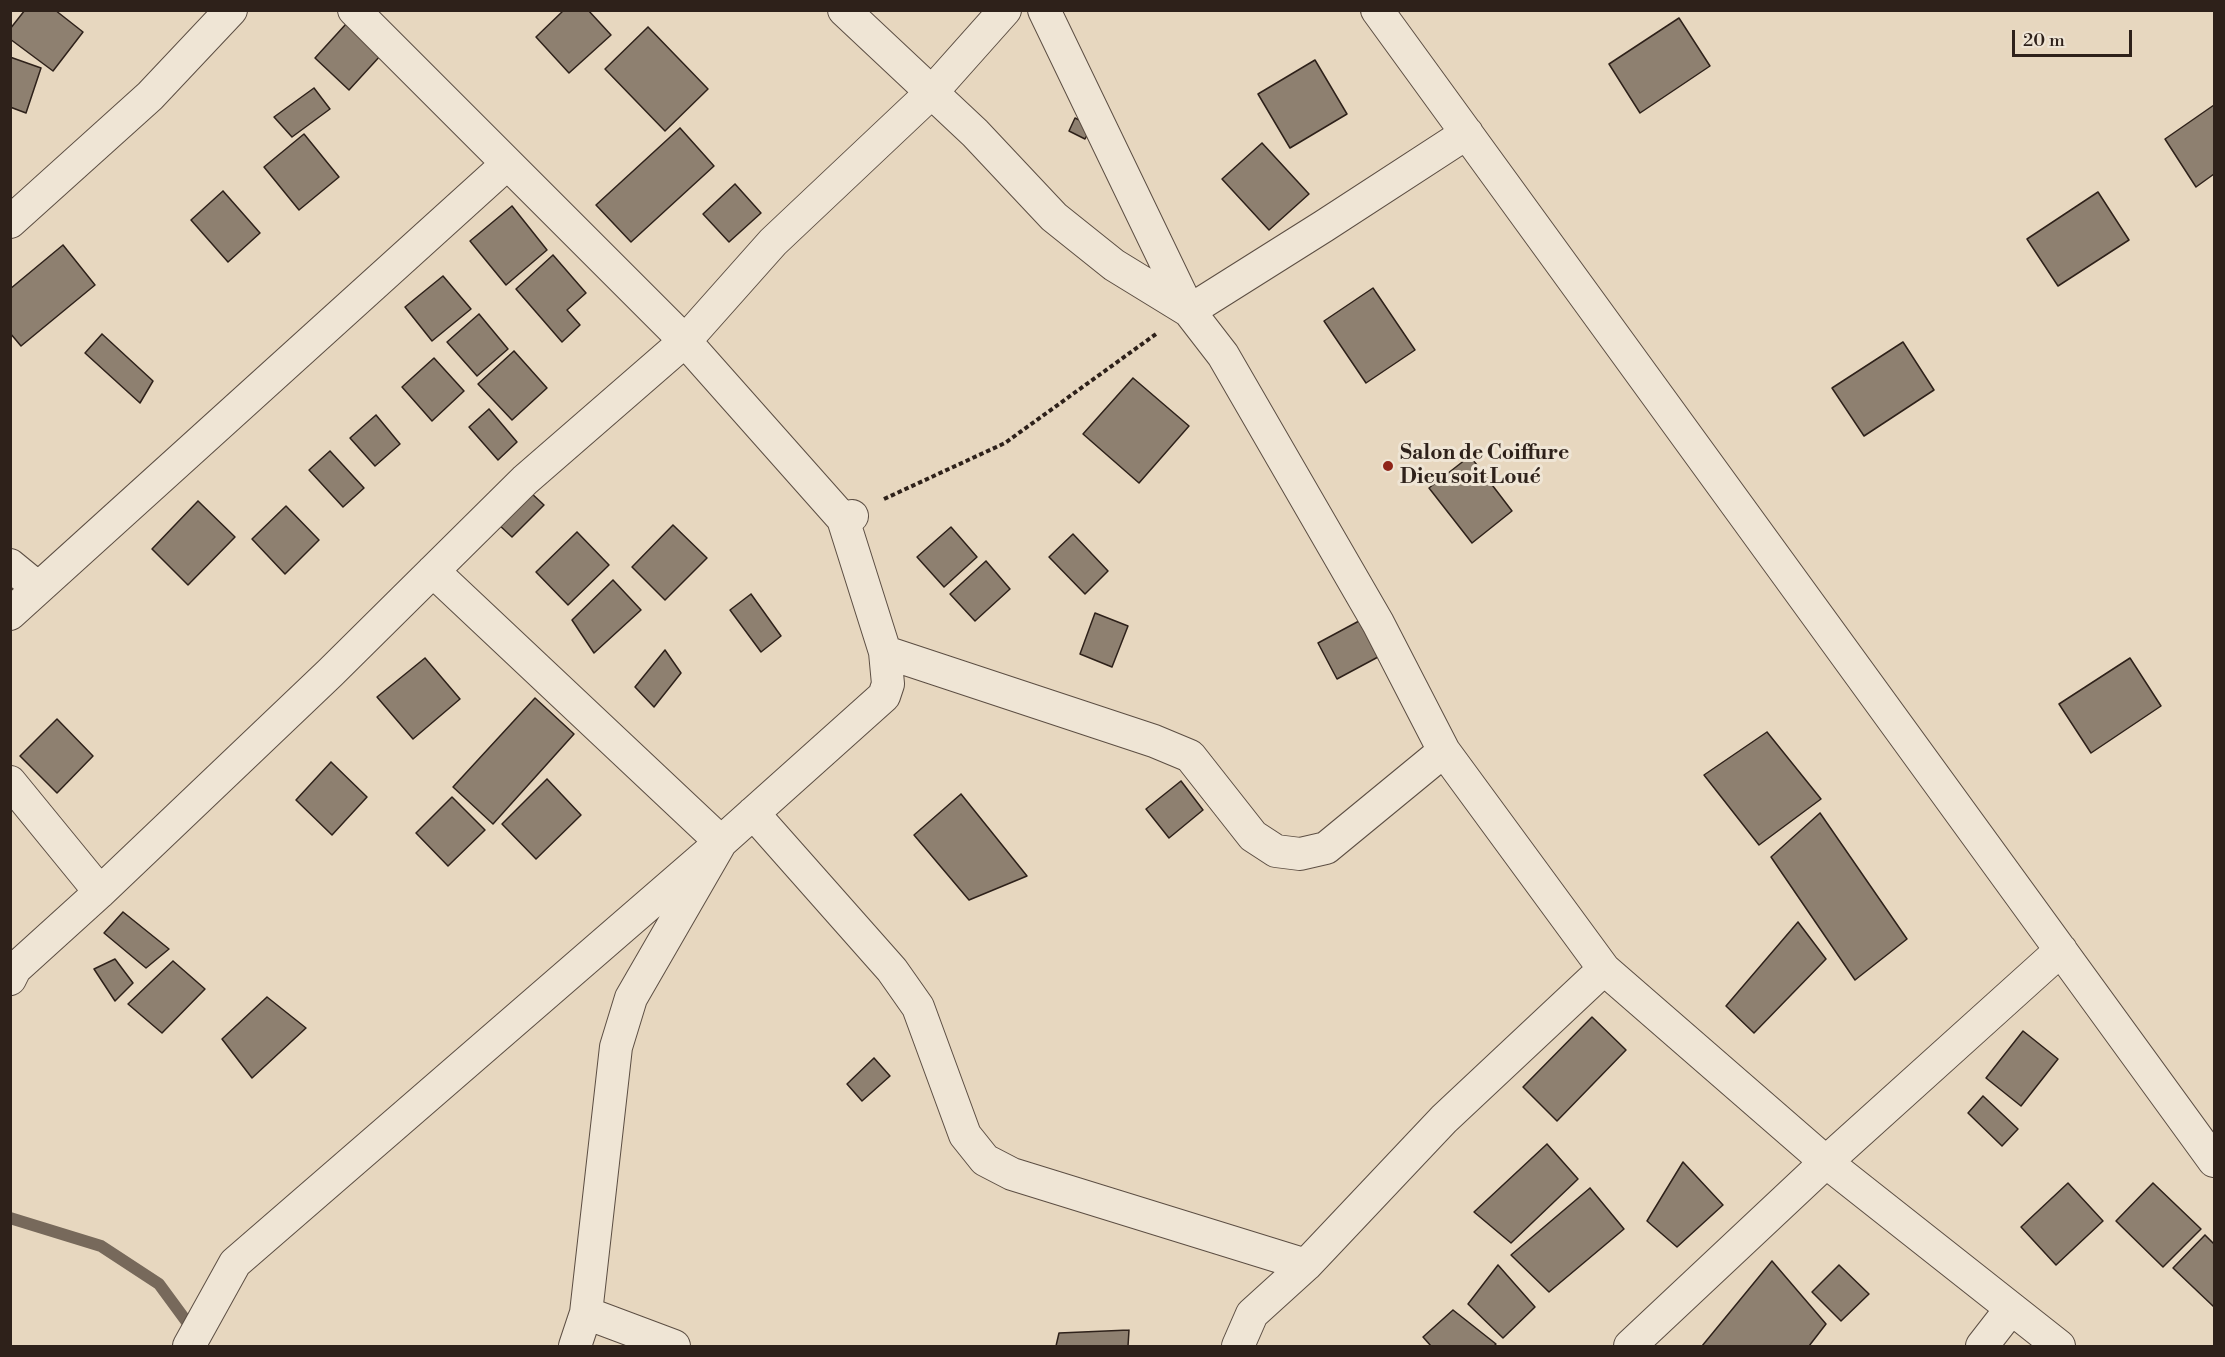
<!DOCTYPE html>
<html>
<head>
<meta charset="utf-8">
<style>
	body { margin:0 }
	#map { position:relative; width:2225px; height:1357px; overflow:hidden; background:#e7d7bf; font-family:"Libre Bodoni",serif }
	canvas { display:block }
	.frame { position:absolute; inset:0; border:12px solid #2e211a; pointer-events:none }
	.scale { position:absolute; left:2012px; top:30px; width:120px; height:27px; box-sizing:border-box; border:3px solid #2e211a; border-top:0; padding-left:8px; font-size:18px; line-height:21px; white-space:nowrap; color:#2e211a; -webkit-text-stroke:4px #efe5d5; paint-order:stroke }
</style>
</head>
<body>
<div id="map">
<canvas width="2225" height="1357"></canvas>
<div class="frame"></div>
<div class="scale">20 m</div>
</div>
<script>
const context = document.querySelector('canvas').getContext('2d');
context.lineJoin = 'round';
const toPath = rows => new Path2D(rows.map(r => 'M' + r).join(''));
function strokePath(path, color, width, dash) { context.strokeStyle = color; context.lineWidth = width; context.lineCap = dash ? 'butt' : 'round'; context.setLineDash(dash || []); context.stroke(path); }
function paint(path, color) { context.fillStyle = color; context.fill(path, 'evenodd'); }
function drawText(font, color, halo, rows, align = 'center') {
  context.font = font + ' "Libre Bodoni",serif'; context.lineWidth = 6; context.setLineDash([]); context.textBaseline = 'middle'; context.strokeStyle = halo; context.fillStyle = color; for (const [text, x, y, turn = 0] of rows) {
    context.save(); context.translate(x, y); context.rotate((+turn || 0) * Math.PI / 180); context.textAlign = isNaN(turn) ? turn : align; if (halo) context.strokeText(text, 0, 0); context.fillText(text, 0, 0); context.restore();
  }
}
const stream = toPath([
	[10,1218,101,1246,159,1284,195,1333]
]);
const building = toPath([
	[25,10,55,10,83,32,53,71,10,39,10,29,25,10],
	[564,10,588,10,611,35,569,73,536,37,564,10],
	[1679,18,1710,66,1640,113,1609,64,1679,18],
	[346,24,381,55,349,90,315,58,346,24],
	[648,27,708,89,665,131,605,69,648,27],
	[10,57,41,68,26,113,10,107,10,57],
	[1315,60,1347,114,1290,148,1258,94,1315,60],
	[314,88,330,109,292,137,274,117,314,88],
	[2214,105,2214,174,2196,187,2165,139,2214,105],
	[1075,118,1092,126,1085,139,1069,131,1075,118],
	[680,128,714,166,631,242,596,205,680,128],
	[304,134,339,177,299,210,264,167,304,134],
	[1262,143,1309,194,1269,230,1222,179,1262,143],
	[735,184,761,213,729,242,703,214,735,184],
	[223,191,260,233,228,262,191,220,223,191],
	[2098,192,2129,240,2058,286,2027,239,2098,192],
	[512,206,547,250,506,285,470,241,512,206],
	[63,245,95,285,21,346,10,333,10,289,63,245],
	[553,255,586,293,567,310,580,325,562,342,516,289,553,255],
	[443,276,471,309,432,341,405,307,443,276],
	[1373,288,1415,350,1366,383,1324,321,1373,288],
	[479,314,508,349,477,376,447,342,479,314],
	[102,334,153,381,140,403,85,353,102,334],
	[1903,342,1934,390,1864,436,1832,388,1903,342],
	[514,351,547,388,512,420,478,384,514,351],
	[434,358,464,391,432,421,402,387,434,358],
	[1133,378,1189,426,1139,483,1083,434,1133,378],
	[489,409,517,442,498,460,469,427,489,409],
	[376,415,400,444,375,466,350,438,376,415],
	[330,451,364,488,343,507,309,470,330,451],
	[1470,456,1512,511,1472,543,1429,488,1470,456],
	[530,492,544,505,512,537,498,524,530,492],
	[198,501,235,537,188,585,152,549,198,501],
	[286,506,319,540,285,574,252,539,286,506],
	[673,525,707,558,665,600,632,567,673,525],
	[951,527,977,557,944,587,917,557,951,527],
	[577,532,609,565,568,605,536,572,577,532],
	[1073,534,1108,571,1085,594,1049,557,1073,534],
	[986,561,1010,589,975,621,950,594,986,561],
	[613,580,641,610,594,653,572,620,613,580],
	[751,594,781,636,761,652,730,610,751,594],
	[1095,613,1128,626,1112,667,1080,654,1095,613],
	[1359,621,1378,657,1337,679,1318,643,1359,621],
	[665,650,681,673,654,707,635,687,665,650],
	[425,658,460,699,413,739,377,697,425,658],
	[2130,658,2161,706,2091,753,2059,704,2130,658],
	[535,698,574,734,493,824,453,787,535,698],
	[57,719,93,756,57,793,20,756,57,719],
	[1767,732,1821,799,1759,845,1704,775,1767,732],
	[331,762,367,797,332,835,296,800,331,762],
	[547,779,581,815,536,859,502,824,547,779],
	[1181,781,1203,810,1169,838,1146,809,1181,781],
	[961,794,1027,876,969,900,914,835,961,794],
	[452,797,485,830,448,866,416,833,452,797],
	[1820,813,1907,939,1855,980,1771,857,1820,813],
	[123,912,169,949,146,968,104,933,123,912],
	[1798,922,1826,959,1754,1033,1726,1006,1798,922],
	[115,959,133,983,115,1001,94,969,115,959],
	[173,961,205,989,162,1033,128,1004,173,961],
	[267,997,306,1028,252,1078,222,1039,267,997],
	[1592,1017,1626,1050,1557,1121,1523,1087,1592,1017],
	[2023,1031,2058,1059,2021,1106,1986,1078,2023,1031],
	[874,1058,890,1076,862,1101,847,1084,874,1058],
	[1983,1096,2018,1129,2002,1146,1968,1113,1983,1096],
	[1547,1144,1578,1179,1511,1243,1474,1212,1547,1144],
	[1683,1162,1723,1205,1677,1247,1647,1221,1683,1162],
	[2068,1183,2103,1221,2056,1265,2021,1227,2068,1183],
	[2153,1183,2201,1229,2163,1267,2116,1221,2153,1183],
	[1590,1188,1624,1229,1549,1292,1511,1255,1590,1188],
	[2205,1235,2214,1244,2214,1307,2173,1268,2205,1235],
	[1772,1261,1826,1324,1809,1346,1702,1346,1772,1261],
	[1498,1265,1535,1307,1503,1338,1468,1304,1498,1265],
	[1839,1265,1869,1294,1841,1321,1812,1292,1839,1265],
	[1453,1310,1496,1344,1494,1346,1431,1346,1423,1337,1453,1310],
	[1129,1330,1128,1346,1056,1346,1059,1333,1129,1330]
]);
const path = toPath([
	[884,499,1005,443,1156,334]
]);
const street = toPath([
	[354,10,685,341,843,519],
	[844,10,975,133,1054,217,1114,265,1189,311,1324,226,1467,133],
	[1044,10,1189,311,1223,355,1378,623,1444,751,1604,969,1826,1162,2059,1346],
	[1377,10,2214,1161],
	[10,222,150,96,231,10],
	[10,565,38,588],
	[10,614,507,164],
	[885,652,1154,741,1190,756,1253,836,1276,851,1300,854,1326,848,1444,751],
	[10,782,100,892],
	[753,813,892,970,918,1007,965,1135,985,1160,1012,1174,1306,1265],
	[10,979,15,969,100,892,330,673,525,480,685,341,773,242,932,92,1005,10],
	[586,1313,674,1346],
	[189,1346,235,1263,721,842,433,571],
	[575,1346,586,1313,616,1047,631,998,721,842,884,696,888,684,885,652,843,519,852,516],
	[1238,1346,1252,1314,1306,1265,1444,1119,1604,969],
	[1630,1346,1826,1162,2061,950],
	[1982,1346,2010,1310]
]);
const markers = [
	[1388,466,6,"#8f2418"]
];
const poiNames = [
	["Salon de Coiffure",1400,454],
	["Dieu soit Loué",1400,478]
];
strokePath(stream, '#77695b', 12);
paint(building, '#8e8070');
strokePath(building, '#2e211a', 1.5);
strokePath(street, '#5c4e43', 34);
strokePath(path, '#2e211a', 4, [4.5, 3]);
strokePath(street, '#efe5d5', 32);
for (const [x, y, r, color] of markers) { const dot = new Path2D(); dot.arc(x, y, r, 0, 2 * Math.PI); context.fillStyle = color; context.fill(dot); strokePath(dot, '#efe5d5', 2); }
drawText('bold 21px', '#2e211a', '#efe5d5', poiNames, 'left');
</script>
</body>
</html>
